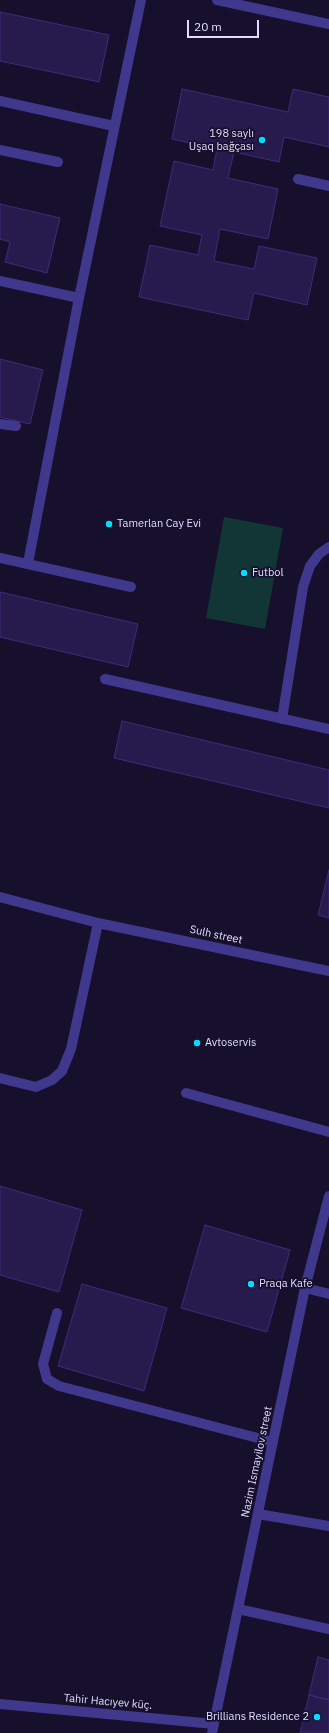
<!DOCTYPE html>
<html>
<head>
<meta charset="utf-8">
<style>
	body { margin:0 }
	#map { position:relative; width:329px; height:1733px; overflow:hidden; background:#16102c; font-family:"IBM Plex Sans",sans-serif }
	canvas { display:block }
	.scale { position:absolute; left:187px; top:20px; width:72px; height:18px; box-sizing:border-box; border:2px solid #e1dbff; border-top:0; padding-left:5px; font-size:12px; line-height:14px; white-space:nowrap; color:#e1dbff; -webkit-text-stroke:3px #16102c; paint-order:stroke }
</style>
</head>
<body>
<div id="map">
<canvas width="329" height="1733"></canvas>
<div class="scale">20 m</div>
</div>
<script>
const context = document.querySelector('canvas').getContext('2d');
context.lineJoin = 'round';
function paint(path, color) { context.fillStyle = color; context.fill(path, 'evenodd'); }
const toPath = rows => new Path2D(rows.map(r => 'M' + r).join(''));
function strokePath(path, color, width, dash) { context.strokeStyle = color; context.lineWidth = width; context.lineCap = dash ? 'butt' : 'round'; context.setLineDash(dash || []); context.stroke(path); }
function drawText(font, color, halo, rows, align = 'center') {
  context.font = font + ' "IBM Plex Sans",sans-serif'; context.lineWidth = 3.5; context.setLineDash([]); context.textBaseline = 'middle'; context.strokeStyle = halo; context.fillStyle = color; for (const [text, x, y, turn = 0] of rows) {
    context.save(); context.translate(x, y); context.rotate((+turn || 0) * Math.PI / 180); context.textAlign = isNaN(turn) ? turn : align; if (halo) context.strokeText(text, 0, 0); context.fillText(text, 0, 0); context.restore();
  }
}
const green = toPath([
	[224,517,283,528,265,629,206,618]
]);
const building = toPath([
	[0,12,109,35,99,82,0,61,0,12],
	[182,89,288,112,293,89,329,97,329,147,284,137,279,162,234,152,228,178,278,189,268,239,220,229,214,261,254,269,259,246,317,258,307,305,254,293,248,320,139,297,150,245,198,255,202,235,160,226,174,161,213,170,217,149,172,139,182,89],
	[0,204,60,218,47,273,5,262,10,242,0,239,0,204],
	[0,359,43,370,30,424,0,417,0,359],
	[0,592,138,624,128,667,0,637,0,592],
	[122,721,329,770,329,808,114,758,122,721],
	[329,870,329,918,318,915,329,870],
	[0,1186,82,1210,59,1292,0,1275,0,1186],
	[205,1225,290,1250,267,1332,181,1308,205,1225],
	[82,1284,167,1308,144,1391,58,1366,82,1284],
	[318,1657,329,1660,329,1700,309,1695,318,1657],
	[309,1695,329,1700,329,1733,300,1733,309,1695]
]);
const service = toPath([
	[0,101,114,126],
	[0,150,58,162],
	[298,179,329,186],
	[0,281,79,298],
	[0,424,16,426],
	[0,558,131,587],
	[28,563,79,298,141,0],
	[105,679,329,729],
	[282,719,303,587,310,566,319,554,329,547],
	[186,1093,329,1132],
	[305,1288,329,1294],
	[57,1313,43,1364,47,1379,59,1386,273,1442]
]);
const minor = toPath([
	[217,0,329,24],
	[0,897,98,923,329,971],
	[0,1078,36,1087,52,1080,62,1071,71,1049,98,923],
	[258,1514,329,1526],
	[238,1609,329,1629],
	[0,1704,214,1724]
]);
const tertiary = toPath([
	[212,1733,305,1288,329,1196]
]);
const markers = [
	[262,140,4,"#07dbff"],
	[109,524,4,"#07dbff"],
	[244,573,4,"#07dbff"],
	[197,1043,4,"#07dbff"],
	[251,1284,4,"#07dbff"],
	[317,1717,4,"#07dbff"]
];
const poiNames = [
	["198 saylı",254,134,"right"],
	["Uşaq bağçası",254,147,"right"],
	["Tamerlan Cay Evi",117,524],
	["Futbol",252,573],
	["Avtoservis",205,1043],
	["Praqa Kafe",259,1284],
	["Brillians Residence 2",309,1717,"right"]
];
const streetNames = [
	["Sulh street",216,935,12],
	["Nazim Ismayilov street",257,1462,-78],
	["Tahir Hacıyev küç.",108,1702,5]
];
paint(green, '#123636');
paint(building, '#271b4e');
strokePath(building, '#3f2b7b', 1);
strokePath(service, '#40388d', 10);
strokePath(minor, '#40388d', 10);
strokePath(tertiary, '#40388d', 10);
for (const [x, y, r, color] of markers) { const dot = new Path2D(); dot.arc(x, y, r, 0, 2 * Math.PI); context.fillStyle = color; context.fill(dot); strokePath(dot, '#16102c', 1.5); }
drawText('11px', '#e1dbff', '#16102c', poiNames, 'left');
drawText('11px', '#e1dbff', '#16102c', streetNames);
</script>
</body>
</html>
